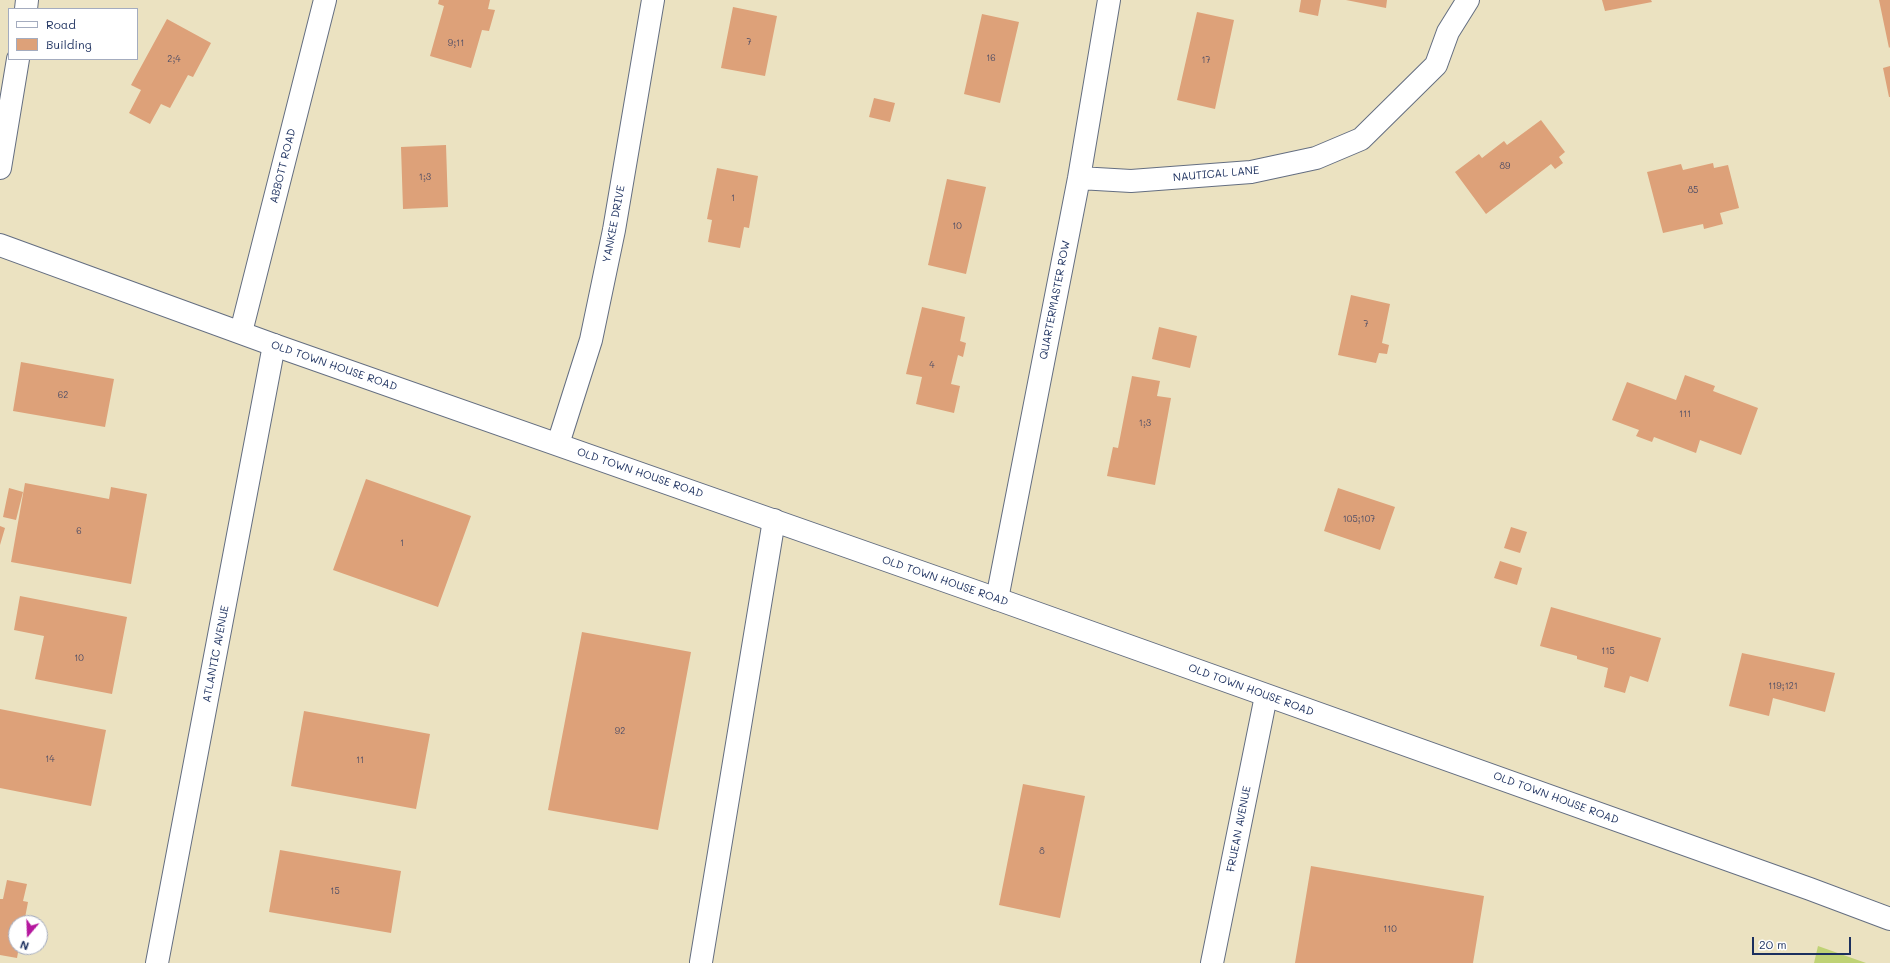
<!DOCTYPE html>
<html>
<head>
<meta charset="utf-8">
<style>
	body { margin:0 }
	#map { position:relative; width:1890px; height:963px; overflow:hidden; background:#ebe2c1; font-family:Mali,sans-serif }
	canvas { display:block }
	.legend { position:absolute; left:8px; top:8px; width:130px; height:52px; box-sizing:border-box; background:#fff; border:1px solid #a4acbf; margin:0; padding:5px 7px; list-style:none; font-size:12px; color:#1b2f5e }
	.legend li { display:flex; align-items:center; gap:8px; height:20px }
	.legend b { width:20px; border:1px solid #a4acbf }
	.north { position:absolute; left:8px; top:915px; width:40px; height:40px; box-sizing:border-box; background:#fff; border:1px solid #a4acbf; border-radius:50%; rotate:199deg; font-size:11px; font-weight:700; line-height:16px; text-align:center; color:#1b2f5e }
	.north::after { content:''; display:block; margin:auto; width:14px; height:18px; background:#b5179e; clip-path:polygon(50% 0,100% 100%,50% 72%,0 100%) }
	.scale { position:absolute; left:1752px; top:937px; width:99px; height:18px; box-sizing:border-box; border:2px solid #1b2f5e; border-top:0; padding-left:5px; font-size:12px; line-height:14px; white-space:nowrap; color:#1b2f5e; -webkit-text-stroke:3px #fff; paint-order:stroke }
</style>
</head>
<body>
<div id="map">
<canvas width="1890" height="963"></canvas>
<ul class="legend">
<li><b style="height:5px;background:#fff"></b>Road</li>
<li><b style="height:11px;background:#dda179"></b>Building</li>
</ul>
<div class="north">N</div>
<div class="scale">20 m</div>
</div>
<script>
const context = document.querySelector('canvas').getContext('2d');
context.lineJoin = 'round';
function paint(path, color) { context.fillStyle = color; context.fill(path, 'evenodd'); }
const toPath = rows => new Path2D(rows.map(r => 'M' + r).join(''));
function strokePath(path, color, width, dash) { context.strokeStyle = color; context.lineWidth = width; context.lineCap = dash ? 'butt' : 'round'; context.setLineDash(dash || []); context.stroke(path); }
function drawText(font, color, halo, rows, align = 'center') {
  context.font = font + ' Mali,sans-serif'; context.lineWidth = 3.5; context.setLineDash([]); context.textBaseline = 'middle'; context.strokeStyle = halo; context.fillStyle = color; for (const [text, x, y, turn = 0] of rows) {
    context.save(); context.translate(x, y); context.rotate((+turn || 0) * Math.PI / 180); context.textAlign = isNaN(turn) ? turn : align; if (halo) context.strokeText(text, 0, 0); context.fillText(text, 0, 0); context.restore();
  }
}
const green = toPath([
	[1818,946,1866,963,1814,963]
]);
const building = toPath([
	[439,0,490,0,488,9,495,10,489,31,482,30,471,68,430,56,444,6,438,4],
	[1301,0,1321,0,1318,16,1299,12],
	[1346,0,1387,0,1386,8],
	[1602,0,1651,0,1652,2,1605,11],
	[1879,0,1890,0,1890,47,1889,48],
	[733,7,777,16,765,76,721,68],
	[1197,12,1234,20,1215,109,1177,100],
	[982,14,1019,22,1000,103,964,94],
	[167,19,211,43,193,77,188,75,170,108,161,104,150,124,129,113,141,90,131,85],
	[1890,66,1890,97,1889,97,1883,68],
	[874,98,895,103,890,122,869,117],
	[1541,120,1565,152,1559,157,1563,163,1555,169,1551,164,1486,214,1455,172,1479,154,1482,158,1504,141,1507,145],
	[446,145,448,207,403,209,401,147],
	[1713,163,1714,168,1728,165,1739,208,1720,213,1723,224,1704,229,1703,224,1663,233,1647,172,1681,164,1683,170],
	[717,168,758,176,749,228,744,227,740,248,708,242,712,220,707,219],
	[947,179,986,187,966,274,928,265],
	[1351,295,1390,304,1382,343,1389,345,1387,354,1379,353,1376,363,1338,355],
	[922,307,965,317,960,341,966,343,963,357,958,355,951,384,960,386,954,413,916,404,922,377,906,374],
	[1159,327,1197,336,1190,368,1152,359],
	[21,362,114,379,105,427,13,411],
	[1685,375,1715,386,1713,391,1758,408,1741,455,1700,440,1696,453,1654,437,1652,442,1636,436,1639,430,1612,420,1627,382,1676,400],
	[1132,376,1160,381,1157,396,1171,398,1155,485,1107,476,1113,447,1118,448],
	[366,479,471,516,438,607,333,570],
	[25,483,109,499,111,487,147,494,131,584,11,562],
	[9,488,23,492,16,520,3,517],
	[1338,488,1395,507,1380,550,1324,531],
	[0,526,5,528,0,545],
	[1511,527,1527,532,1520,553,1504,548],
	[1500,561,1522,568,1517,585,1494,578],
	[20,596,127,617,112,694,35,679,44,636,14,630],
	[1551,607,1661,638,1648,682,1630,676,1625,693,1604,687,1608,668,1577,659,1577,656,1540,646],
	[582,632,691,652,658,830,548,810],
	[1742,653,1835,673,1825,712,1773,698,1769,716,1729,706],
	[0,709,106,730,91,806,0,788],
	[304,711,430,734,416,809,291,786],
	[1023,784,1085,796,1060,918,999,905],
	[280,850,401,871,391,933,269,912],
	[1311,866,1484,896,1473,963,1295,963],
	[7,880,27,884,23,901,28,902,24,923,16,923,16,947,19,947,17,958,0,955,0,899,3,899]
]);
const minor = toPath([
	[26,9,27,0],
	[0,168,18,59],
	[1079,178,1131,181,1251,172,1316,158,1361,139,1436,65,1448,32,1468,0],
	[241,332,325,0],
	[558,444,591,340,614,230,653,0],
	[997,599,1079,178,1109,0],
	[701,962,774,520],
	[157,963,274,345],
	[1212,963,1266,696]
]);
const major = toPath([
	[0,245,274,345,997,599,1810,889,1890,919]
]);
const numberNames = [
	["7",749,42],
	["9;11",456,43],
	["16",991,58],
	["2;4",174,59],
	["17",1206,60],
	["89",1505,166],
	["1;3",425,177],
	["85",1693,190],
	["1",733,198],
	["10",957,226],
	["7",1366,324],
	["4",932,365],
	["62",63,395],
	["111",1685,414],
	["1;3",1145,423],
	["105;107",1359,519],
	["6",79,531],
	["1",402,543],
	["115",1608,651],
	["10",79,658],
	["119;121",1783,686],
	["92",620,731],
	["14",50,759],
	["11",360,760],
	["8",1042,851],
	["15",335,891],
	["110",1390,929]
];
const streetNames = [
	["ABBOTT ROAD",283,166,-76],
	["NAUTICAL LANE",1216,174,-5],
	["YANKEE DRIVE",614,224,-79],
	["QUARTERMASTER ROW",1055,300,-79],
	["OLD TOWN HOUSE ROAD",334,366,19],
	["OLD TOWN HOUSE ROAD",640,473,19],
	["OLD TOWN HOUSE ROAD",945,581,19],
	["ATLANTIC AVENUE",216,654,-79],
	["OLD TOWN HOUSE ROAD",1251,690,20],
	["OLD TOWN HOUSE ROAD",1556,798,20],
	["FRUEAN AVENUE",1239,829,-79]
];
paint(green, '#bfd275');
paint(building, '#dda179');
strokePath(minor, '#646e81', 24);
strokePath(major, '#646e81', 24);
strokePath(minor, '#fff', 22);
strokePath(major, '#fff', 22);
drawText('9px', '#4c4c65', null, numberNames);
drawText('11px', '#1b2f5e', '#fff', streetNames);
</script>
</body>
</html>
